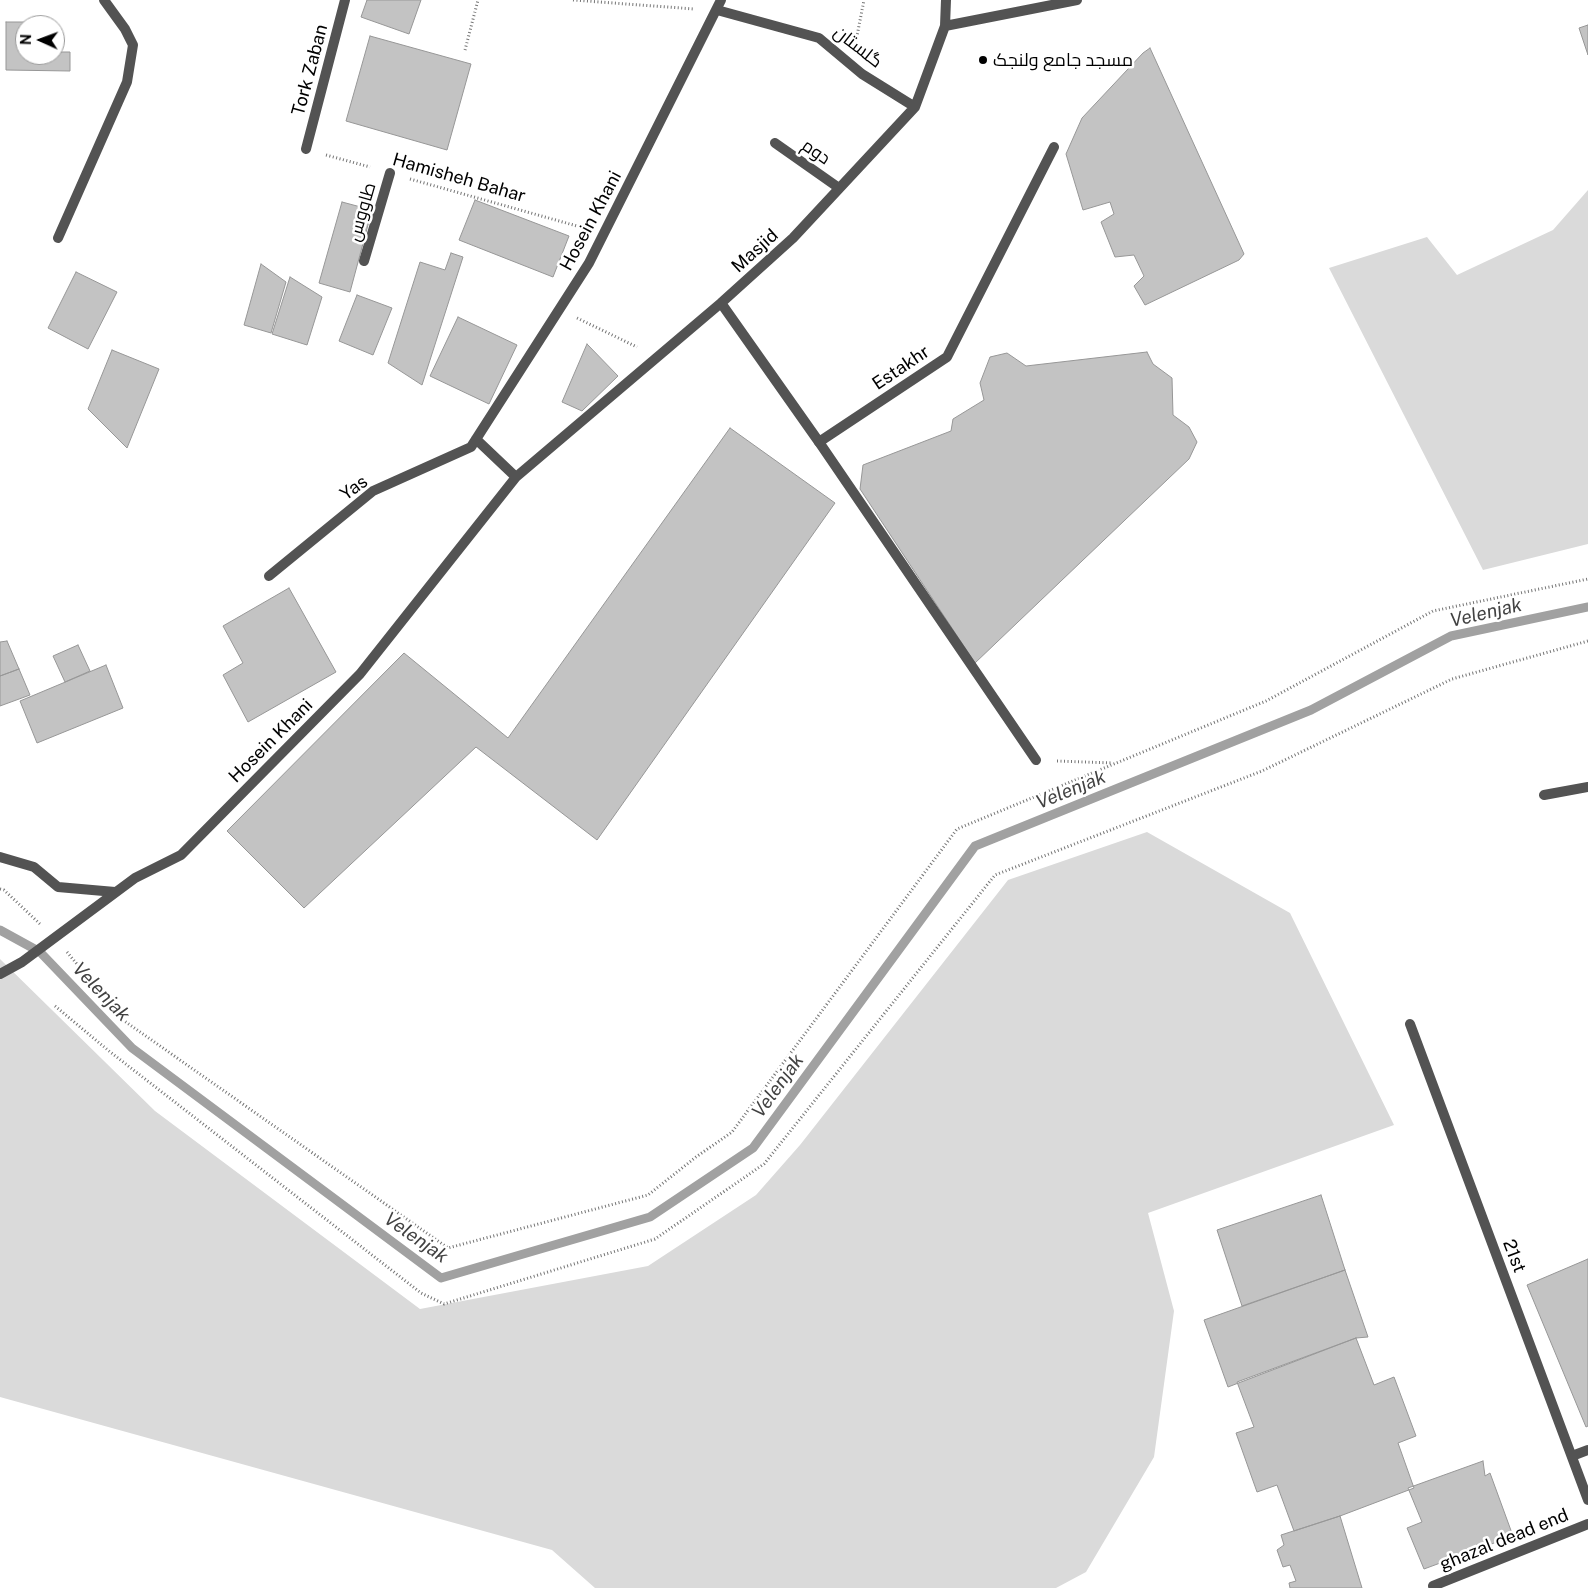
<!DOCTYPE html>
<html>
<head>
<meta charset="utf-8">
<style>
	body { margin:0 }
	#map { position:relative; width:1588px; height:1588px; overflow:hidden; background:#fff; font-family:"Public Sans",sans-serif }
	canvas { display:block }
	.north { position:absolute; left:15px; top:15px; width:50px; height:50px; box-sizing:border-box; background:#fff; border:1px solid #999; border-radius:50%; rotate:272deg; font-size:14px; font-weight:700; line-height:20px; text-align:center; color:#000 }
	.north::after { content:''; display:block; margin:auto; width:18px; height:22px; background:#000; clip-path:polygon(50% 0,100% 100%,50% 72%,0 100%) }
</style>
</head>
<body>
<div id="map">
<canvas width="1588" height="1588"></canvas>
<div class="north">N</div>
</div>
<script>
const context = document.querySelector('canvas').getContext('2d');
context.lineJoin = 'round';
function paint(path, color) { context.fillStyle = color; context.fill(path, 'evenodd'); }
const toPath = rows => new Path2D(rows.map(r => 'M' + r).join(''));
function strokePath(path, color, width, dash) { context.strokeStyle = color; context.lineWidth = width; context.lineCap = dash ? 'butt' : 'round'; context.setLineDash(dash || []); context.stroke(path); }
function drawText(font, color, halo, rows, align = 'center') {
  context.font = font + ' "Public Sans",Cairo,sans-serif'; context.lineWidth = 5; context.setLineDash([]); context.textBaseline = 'middle'; context.strokeStyle = halo; context.fillStyle = color; for (const [text, x, y, turn = 0] of rows) {
    context.save(); context.translate(x, y); context.rotate((+turn || 0) * Math.PI / 180); context.textAlign = isNaN(turn) ? turn : align; if (halo) context.strokeText(text, 0, 0); context.fillText(text, 0, 0); context.restore();
  }
}
const green = toPath([
	[1588,190,1588,544,1483,570,1329,268,1427,237,1457,275,1553,230],
	[1147,832,1290,913,1394,1125,1148,1213,1174,1311,1154,1457,1086,1572,1056,1588,595,1588,552,1550,0,1397,0,959,155,1111,420,1309,648,1266,756,1195,800,1145,1008,880]
]);
const stream = toPath([
	[0,930,40,952,132,1048,441,1278,650,1217,753,1148,975,846,1311,710,1451,636,1588,607]
]);
const building = toPath([
	[367,0,421,0,409,34,361,17,367,0],
	[6,22,49,22,49,25,25,25,25,55,55,55,55,52,70,52,70,71,6,70,6,22],
	[1588,25,1588,55,1579,28,1588,25],
	[370,36,471,64,447,150,346,121,370,36],
	[1150,48,1244,254,1239,260,1145,305,1134,286,1144,276,1134,255,1115,257,1101,222,1114,214,1110,202,1083,210,1066,154,1082,118,1143,53,1150,48],
	[475,200,569,236,553,277,459,240,475,200],
	[342,202,372,210,350,292,319,283,342,202],
	[451,253,463,257,422,385,388,363,420,262,445,270,451,253],
	[261,264,286,282,271,333,244,325,261,264],
	[76,272,117,292,88,349,48,328,76,272],
	[290,277,322,297,307,345,272,334,290,277],
	[357,295,392,308,373,355,339,341,357,295],
	[458,317,517,345,489,404,430,376,458,317],
	[587,344,618,376,582,411,562,402,587,344],
	[112,350,159,369,127,448,88,409,112,350],
	[1147,352,1153,364,1172,378,1173,415,1189,427,1197,442,1189,459,975,663,860,489,863,465,951,431,953,419,984,400,980,383,990,357,1007,353,1026,366,1147,352],
	[730,428,835,503,597,840,476,747,304,908,227,831,404,653,508,738,730,428],
	[289,588,336,672,248,722,223,675,243,663,223,626,289,588],
	[7,641,19,669,0,676,0,642,7,641],
	[78,645,90,671,65,682,53,656,78,645],
	[106,665,123,708,37,743,20,701,106,665],
	[19,669,30,695,0,706,0,676,19,669],
	[1321,1195,1345,1270,1242,1306,1217,1230,1321,1195],
	[1588,1259,1588,1426,1586,1427,1527,1285,1588,1259],
	[1345,1270,1368,1337,1356,1338,1228,1387,1204,1320,1345,1270],
	[1356,1338,1374,1385,1394,1377,1416,1436,1398,1443,1414,1488,1340,1516,1294,1531,1277,1485,1257,1492,1236,1433,1254,1427,1237,1382,1356,1338],
	[1483,1461,1485,1476,1490,1473,1513,1536,1424,1569,1407,1528,1422,1522,1408,1488,1483,1461],
	[1340,1516,1362,1588,1290,1588,1289,1583,1296,1581,1290,1565,1283,1567,1277,1550,1284,1545,1281,1535,1340,1516]
]);
const path = toPath([
	[573,0,694,9],
	[856,41,864,0],
	[465,50,478,0],
	[326,155,370,167],
	[410,179,584,228],
	[577,318,637,347],
	[1057,761,1113,763],
	[0,889,4,890,40,924],
	[67,952,123,1020,448,1248,648,1195,696,1157,732,1132,957,829,1266,701,1433,611,1588,579],
	[55,1006,109,1051,421,1293,444,1304,655,1239,764,1164,995,875,1262,771,1452,679,1588,641]
]);
const lane = toPath([
	[819,442,1036,760],
	[0,857,34,867,58,887,115,892]
]);
const street = toPath([
	[717,10,819,38,862,74,915,107],
	[945,26,1077,0],
	[775,143,839,188],
	[306,149,345,0],
	[58,238,127,82,133,45,125,29,104,0],
	[364,261,390,173],
	[721,303,819,442,947,357,1054,147],
	[476,439,516,477],
	[269,576,373,491,471,447,589,263,721,0],
	[1544,795,1588,787],
	[0,974,22,962,135,878,181,855,360,674,516,477,721,303,793,238,915,107,945,26,946,0],
	[1410,1024,1588,1500],
	[1572,1456,1588,1450],
	[1433,1586,1588,1524]
]);
const markers = [
	[983,60,5,"#000"]
];
const streetNames = [
	["گلستان",858,47,38],
	["Tork Zaban",310,70,-75],
	["دوم",816,152,35],
	["Hamisheh Bahar",459,178,16],
	["طاووس",362,212,-74],
	["Hosein Khani",591,221,-62],
	["Masjid",755,251,-42],
	["Estakhr",901,368,-34],
	["Yas",354,488,-36],
	["Hosein Khani",271,741,-45],
	["21st",1514,1256,69],
	["ghazal dead end",1504,1540,-22]
];
const poiNames = [
	["مسجد جامع ولنجک",993,60]
];
const waterNames = [
	["Velenjak",1486,613,-13],
	["Velenjak",1071,790,-22],
	["Velenjak",101,992,46],
	["Velenjak",778,1086,-54],
	["Velenjak",416,1238,35]
];
paint(green, '#dadada');
strokePath(stream, '#a1a1a1', 9);
paint(building, '#c3c3c3');
strokePath(building, '#979797', 1);
strokePath(path, '#757575', 3, [1, 2.5]);
strokePath(lane, '#535353', 10);
strokePath(street, '#535353', 10);
for (const [x, y, r, color] of markers) { const dot = new Path2D(); dot.arc(x, y, r, 0, 2 * Math.PI); context.fillStyle = color; context.fill(dot); strokePath(dot, '#fff', 2); }
drawText('18px', '#000', '#fff', streetNames);
drawText('18px', '#000', '#fff', poiNames, 'left');
drawText('italic 19px', '#424242', '#fff', waterNames);
</script>
</body>
</html>
